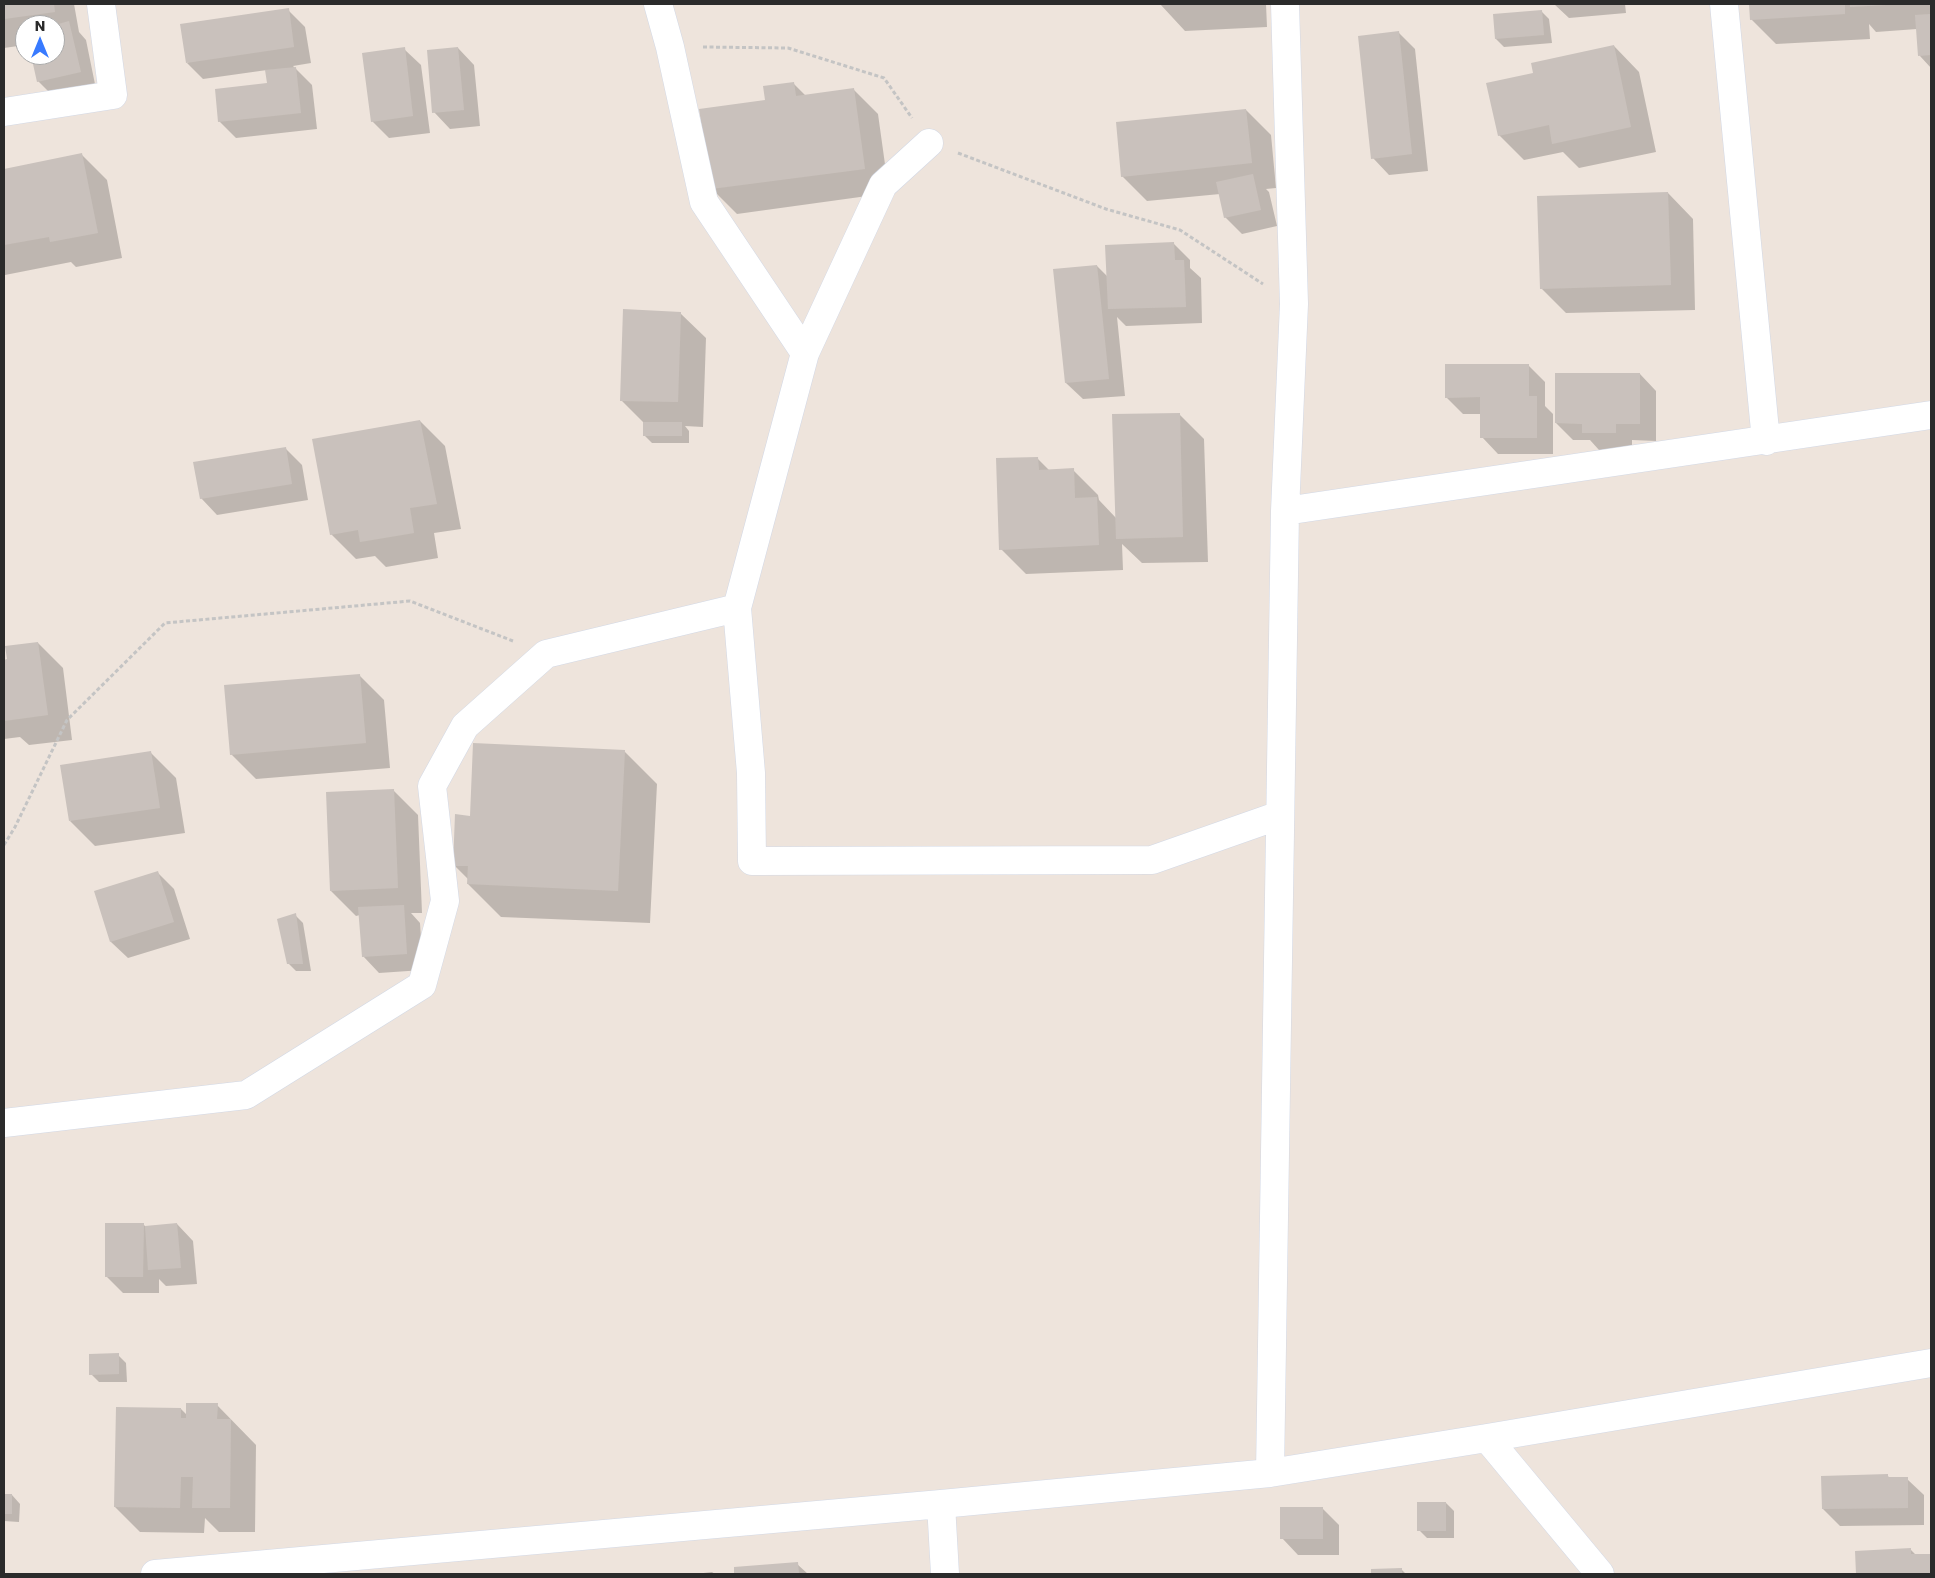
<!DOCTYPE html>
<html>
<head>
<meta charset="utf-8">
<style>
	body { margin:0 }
	#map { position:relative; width:1935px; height:1578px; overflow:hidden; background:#eee4dc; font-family:Poppins,sans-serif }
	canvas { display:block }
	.frame { position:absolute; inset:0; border:5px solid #2b2b2b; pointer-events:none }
	.north { position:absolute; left:15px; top:15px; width:50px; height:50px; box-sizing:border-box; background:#fff; border:1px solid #aaa; border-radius:50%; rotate:0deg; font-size:14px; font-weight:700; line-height:20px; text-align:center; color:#2b2b2b }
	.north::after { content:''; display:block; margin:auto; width:18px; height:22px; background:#387aff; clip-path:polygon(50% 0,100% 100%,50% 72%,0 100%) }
</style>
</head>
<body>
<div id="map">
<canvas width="1935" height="1578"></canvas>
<div class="frame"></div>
<div class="north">N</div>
</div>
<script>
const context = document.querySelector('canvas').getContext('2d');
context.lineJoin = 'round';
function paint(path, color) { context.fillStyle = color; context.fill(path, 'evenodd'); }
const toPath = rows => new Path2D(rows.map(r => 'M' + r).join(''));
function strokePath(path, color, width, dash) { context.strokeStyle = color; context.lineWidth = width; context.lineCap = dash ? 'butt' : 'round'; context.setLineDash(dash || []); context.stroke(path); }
const shadow = toPath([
	[4,4,74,4,79,32,86,40,96,89,55,98,38,81,33,55,55,55,55,25,25,25,25,45,4,48],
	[1160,4,1266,4,1267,27,1185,31],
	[1554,4,1625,4,1626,13,1569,18],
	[1751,4,1931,4,1931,68,1920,56,1917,29,1876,32,1869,24,1870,39,1776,44,1751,19],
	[288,10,305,27,311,63,293,66,312,85,317,129,236,138,219,121,268,84,267,70,203,79,187,63],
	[1541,11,1549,19,1552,43,1504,47,1496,39,1494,15],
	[1398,32,1415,49,1428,171,1389,175,1373,158],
	[1614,46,1639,72,1656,152,1579,168,1563,152,1524,160,1499,135,1535,74],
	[458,48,474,65,480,126,450,129,434,112],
	[404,49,421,65,430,133,389,138,372,121],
	[793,83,806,96,853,89,878,114,889,193,737,214,712,189,766,101],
	[1246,110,1271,135,1276,188,1266,189,1269,192,1277,226,1242,234,1225,217,1220,194,1147,201,1122,176],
	[82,155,107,180,122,258,76,267,71,262,5,275,4,170],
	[1668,193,1693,219,1695,310,1566,313,1541,288],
	[1173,243,1190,260,1190,268,1201,278,1202,323,1126,326,1117,317,1125,396,1083,399,1066,383,1097,266,1108,277],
	[680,313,706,338,703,427,685,426,689,431,689,443,652,443,644,435,644,423,621,400],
	[1528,365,1545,382,1545,406,1553,414,1553,454,1498,454,1482,437,1481,414,1463,414,1446,397],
	[1640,374,1656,391,1656,441,1632,440,1632,450,1599,450,1590,440,1573,440,1556,423],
	[1179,414,1204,439,1208,562,1142,563,1122,544,1123,570,1026,574,1001,549,1037,458,1050,471,1073,470,1098,495,1099,500,1116,518],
	[420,421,445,446,461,529,434,533,438,558,386,567,375,556,356,559,331,534],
	[285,448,302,465,308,500,217,515,201,498],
	[38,643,63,668,72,740,29,745,20,737,4,739,4,661,8,661],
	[359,675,384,700,390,768,256,779,231,754],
	[624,751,657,784,650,923,501,917,468,884,468,879,454,865,471,817],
	[151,753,176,778,185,833,95,846,70,821],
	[393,790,418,815,422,913,411,913,420,923,423,970,379,973,363,956,360,915,356,916,331,891],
	[157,872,174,889,190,939,128,958,111,942,95,892],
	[295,915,303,923,311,971,296,971,288,963],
	[143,1224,146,1227,177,1224,193,1241,197,1284,166,1286,159,1279,159,1293,123,1293,106,1276],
	[118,1355,126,1363,127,1382,99,1382,91,1374],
	[217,1405,256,1445,255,1532,219,1532,205,1518,204,1533,140,1532,115,1507,181,1409,187,1415],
	[1888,1476,1890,1479,1907,1479,1924,1495,1924,1525,1840,1526,1823,1509],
	[4,1495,12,1495,20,1504,19,1522,4,1521],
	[1446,1503,1454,1511,1454,1538,1427,1538,1419,1530],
	[1322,1508,1339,1525,1339,1555,1298,1555,1282,1538],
	[1911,1550,1917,1556,1931,1555,1931,1574,1857,1574,1856,1552],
	[797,1564,808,1574,735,1574,735,1569],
	[1401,1569,1406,1574,1373,1574,1373,1570],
	[712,1572,715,1574,695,1574]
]);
const building = toPath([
	[4,4,54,4,55,12,4,19],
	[1749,4,1845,4,1845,14,1750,20],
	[1850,4,1886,4,1886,5,1850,7],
	[289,8,294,47,186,63,180,24],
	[1542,10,1544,35,1495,39,1493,14],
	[1931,14,1931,55,1918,56,1915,15],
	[69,21,81,72,37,82,31,55,55,55,55,25],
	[1399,31,1412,154,1371,159,1358,36],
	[1614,45,1631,127,1552,144,1549,125,1498,136,1486,83,1533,73,1531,63],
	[405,47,413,116,371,122,362,53],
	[458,47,464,110,432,113,427,50],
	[296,67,301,113,218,122,215,89,267,83,265,70],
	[794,82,796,96,854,88,865,169,711,189,699,109,765,100,763,86],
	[1246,109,1252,163,1121,177,1116,122],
	[82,153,98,233,50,242,49,237,4,245,4,169],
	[1253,174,1261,210,1224,218,1216,182],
	[1668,192,1671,285,1540,289,1537,196],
	[1174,242,1175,260,1184,260,1186,307,1108,309,1105,245],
	[1097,265,1109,379,1065,383,1053,269],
	[623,309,681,312,678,402,620,401],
	[1445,364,1529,364,1529,396,1537,396,1537,438,1480,438,1480,397,1445,398],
	[1555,373,1640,373,1640,424,1616,424,1616,433,1582,433,1582,424,1555,423],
	[1180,413,1183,537,1116,539,1112,414],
	[420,420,437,504,410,508,414,533,360,542,358,530,330,535,312,439],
	[643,422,682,422,682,436,643,436],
	[286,447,292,484,200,499,193,462],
	[1038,457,1039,470,1074,468,1075,498,1097,497,1099,545,999,550,996,458],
	[38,642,48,715,4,721,4,660,7,659,5,646],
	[360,674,366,743,230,755,224,685],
	[473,743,625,750,618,891,467,884,468,866,453,866,455,814,470,816],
	[151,751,160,808,69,821,60,765],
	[394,789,398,888,330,891,326,792],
	[158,871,174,922,110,942,94,891],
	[404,905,407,954,362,957,358,907],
	[296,913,303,964,287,964,277,919],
	[105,1223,144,1223,143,1277,105,1277],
	[177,1223,181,1268,148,1270,145,1226],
	[119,1353,119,1374,89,1375,89,1354],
	[186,1403,218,1403,217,1419,231,1419,230,1508,192,1508,193,1477,181,1477,180,1508,114,1507,116,1407,181,1408,181,1418,186,1418],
	[1888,1474,1888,1477,1908,1477,1908,1508,1822,1509,1821,1476],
	[4,1494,12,1494,12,1514,4,1514],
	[1417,1502,1446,1502,1446,1531,1417,1531],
	[1280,1507,1323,1507,1323,1539,1280,1539],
	[1911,1548,1911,1554,1931,1554,1931,1574,1856,1574,1855,1551],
	[798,1562,799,1574,734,1574,734,1567],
	[1402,1568,1402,1574,1371,1574,1371,1569]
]);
const path = toPath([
	[703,47,788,48,884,78,912,118],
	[958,153,1106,209,1180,230,1263,284],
	[4,845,15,827,67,720,165,623,410,601,513,641]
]);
const minor = toPath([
	[658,4,670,47,704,202,805,353],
	[1724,4,1766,441],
	[4,112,113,95,101,4],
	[929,143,883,185,805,353,737,608,751,773,752,861,1152,860,1280,815],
	[1285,511,1931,415],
	[4,1123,246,1095,422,985,445,901,432,786,465,726,546,654,737,608],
	[1487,1438,1600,1574],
	[1270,1473,1487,1438,1931,1363],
	[941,1504,945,1574],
	[155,1574,941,1504,1270,1473,1285,511,1294,304,1285,4]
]);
paint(shadow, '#0003');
paint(building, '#c9c1bc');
strokePath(minor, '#d2d8e5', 29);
strokePath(path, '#c4c4c4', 3, [4, 2.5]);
strokePath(minor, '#fff', 28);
</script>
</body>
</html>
